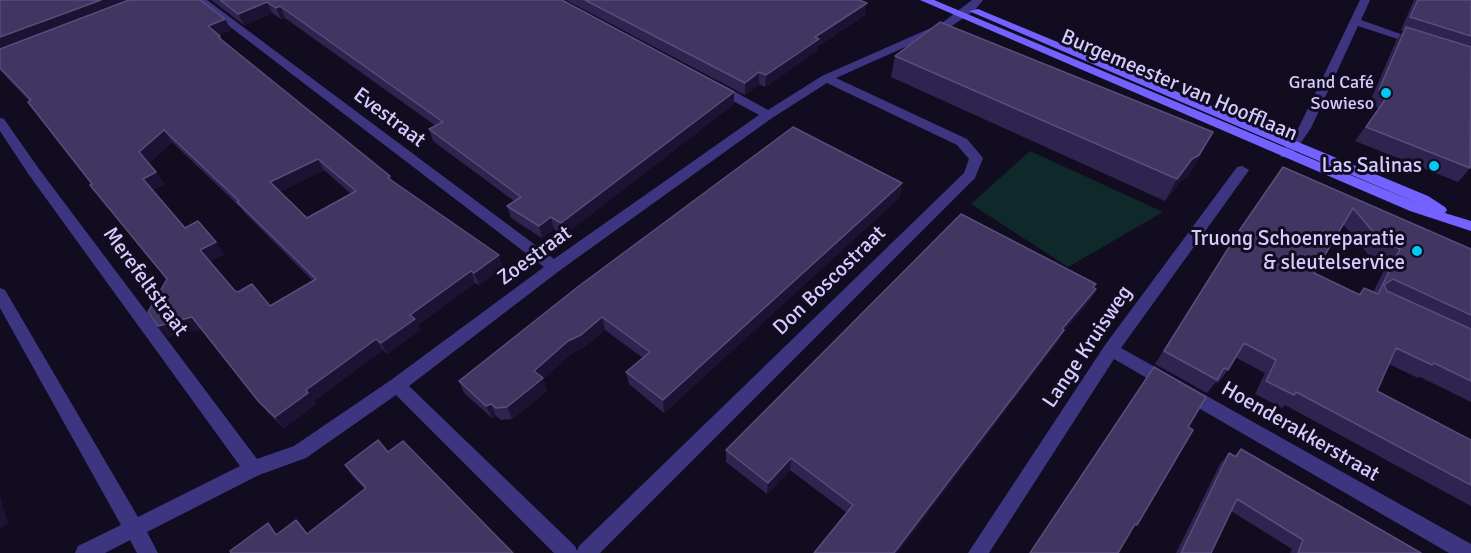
<!DOCTYPE html>
<html>
<head>
<meta charset="utf-8">
<style>
	body { margin:0 }
	canvas { display:block; background:#110c20 }
</style>
</head>
<body>
<canvas width="1471" height="553"></canvas>
<script>
const context = document.querySelector('canvas').getContext('2d');
context.lineJoin = 'round';
function paint(path, color) { context.fillStyle = color; context.fill(path, 'evenodd'); }
const toPath = rows => new Path2D(rows.map(r => 'M' + r).join(''));
function strokePath(path, color, width, dash) { context.strokeStyle = color; context.lineWidth = width; context.lineCap = dash ? 'butt' : 'round'; context.setLineDash(dash || []); context.stroke(path); }
function drawText(font, color, halo, rows, align = 'center') {
  context.font = font + ' Signika,sans-serif'; context.lineWidth = 6; context.setLineDash([]); context.textBaseline = 'middle'; context.strokeStyle = halo; context.fillStyle = color; for (const [text, x, y, turn = 0] of rows) {
    context.save(); context.translate(x, y); context.rotate((+turn || 0) * Math.PI / 180); context.textAlign = isNaN(turn) ? turn : align; if (halo) context.strokeText(text, 0, 0); context.fillText(text, 0, 0); context.restore();
  }
}
const green = toPath([
	[1030,151,1163,212,1068,267,971,204]
]);
const street = toPath([
	[195,0,207,0,554,259,759,115,713,90,713,84,721,84,768,110,822,76,942,23,972,0,983,0,974,11,950,27,836,78,967,139,983,158,975,178,600,553,554,553,396,395,306,458,259,475,147,532,158,553,137,553,130,540,105,553,75,553,78,546,121,525,0,308,0,288,5,290,138,517,240,466,29,175,0,131,0,118,4,119,39,169,257,459,294,446,391,380,544,267,195,0],
	[827,83,957,145,969,159,964,173,579,546,577,551,575,546,409,386,559,271,772,118,827,83],
	[1360,0,1370,0,1361,20,1423,42,1417,45,1413,44,1358,26,1311,128,1291,157,1281,157,1280,154,1299,127,1360,0],
	[1242,166,1249,170,1247,173,1121,348,1471,544,1471,553,1449,553,1114,359,989,553,968,553,1105,345,1237,167,1242,166]
]);
const secondary = toPath([
	[920,0,934,0,1424,206,969,11,978,9,1428,196,1445,207,1447,210,1445,213,1471,221,1471,231,1410,211,920,0]
]);
const wall = toPath([
	[0,0,225,19,231,30,219,35,224,42,390,176,392,181,503,267,479,285,475,283,418,325,420,330,387,354,383,350,349,375,314,401,316,404,284,428,268,413,201,329,168,337,158,326,167,280,92,184,29,101,0,70],
	[172,142,240,207,245,213,313,281,270,306,235,291,210,261,224,254,185,228,152,190,165,184,149,163],
	[324,170,351,194,307,218,280,192],
	[211,0,562,0,734,104,564,235,554,229,542,238,511,218,507,206,514,201,433,141,429,129,436,126,285,18,281,19,272,13,244,25],
	[566,0,859,0,865,15,818,46,818,50,765,87,759,84,745,95],
	[1414,0,1471,0,1471,167,1458,182,1355,141,1379,108,1369,104,1396,41,1403,31,1401,30],
	[895,56,1201,154,1187,177,1181,181,1165,201,891,77],
	[793,127,900,197,664,413,629,384,626,372,643,358,605,330,584,347,571,354,543,379,547,391,512,419,501,420,496,416,492,418,464,393,459,381],
	[1283,167,1471,249,1471,402,1420,377,1418,378,1389,364,1377,391,1471,440,1471,506,1285,405,1282,408,1255,394,1265,373,1235,357,1228,370,1218,383,1216,382,1207,393,1155,364,1232,242],
	[1343,224,1368,254,1388,263,1373,292,1364,288,1358,294,1314,273],
	[1096,284,1094,288,1096,289,1089,302,1061,335,1057,343,847,513,790,470,767,494,726,462,726,450],
	[1241,449,1421,553,1290,553,1292,549,1231,511,1211,553,1176,553,1220,464,1229,453,1234,456],
	[388,452,513,553,278,533,308,534,365,489,353,477,345,465]
]);
const shadedWall = toPath([
	[101,0,138,0,0,52,0,37],
	[267,2,272,13,244,25,238,14],
	[867,3,865,15,818,46,818,50,765,87,766,75,815,37],
	[280,6,285,18,281,19,276,8],
	[225,19,231,30,214,37,208,26],
	[759,72,759,84,745,95,745,83],
	[734,92,734,104,564,235,561,223],
	[164,130,172,142,148,164,139,152],
	[1213,132,1187,177,1181,181,1165,201,1177,179],
	[318,159,324,170,277,194,270,182],
	[156,172,165,184,151,191,143,179],
	[902,183,900,197,664,413,663,400],
	[551,217,554,229,542,238,539,226],
	[216,242,224,254,209,262,200,250],
	[499,255,503,267,479,285,474,273],
	[471,271,475,283,418,325,420,330,387,354,381,343,410,315],
	[1096,284,1091,295,1096,289,1089,302,1061,335,1057,343,898,553,894,553],
	[192,317,201,329,168,337,158,326],
	[602,317,605,330,584,347,571,354,543,379,547,391,512,419,507,407,534,371,568,341],
	[376,339,383,350,314,401,316,404,284,428,275,417,306,390],
	[491,404,496,416,492,418,486,406],
	[791,458,790,470,767,494,768,483],
	[0,495,8,524,0,528]
]);
const building = toPath([
	[0,0,101,0,0,37,0,0],
	[129,0,200,0,225,19,208,26,220,36,218,37,390,176,388,178,499,255,474,273,471,271,410,315,415,319,381,343,376,339,342,364,306,390,308,393,275,417,259,402,192,317,158,326,148,312,167,279,90,185,92,184,28,102,31,100,0,68,0,49,129,0],
	[164,130,239,201,237,202,316,279,270,306,252,284,238,292,235,291,200,250,216,242,198,221,185,228,143,179,156,172,139,152,164,130],
	[318,159,356,191,307,218,270,182,318,159],
	[220,0,562,0,734,92,561,223,551,217,539,226,507,206,521,197,429,129,443,122,280,6,276,8,267,2,238,14,220,0],
	[585,0,859,0,867,3,815,37,819,39,766,75,759,72,745,83,585,0],
	[1418,0,1471,0,1471,36,1410,17,1418,0],
	[940,22,1213,132,1199,155,1192,159,1177,179,895,56,940,22],
	[1406,27,1471,47,1470,168,1366,127,1389,94,1379,90,1406,27],
	[793,127,902,183,663,400,626,372,650,352,602,317,581,335,568,341,534,371,543,378,507,407,496,408,491,404,486,406,459,381,579,286,793,127],
	[1283,167,1471,249,1471,315,1393,279,1384,285,1387,291,1471,329,1471,381,1434,363,1432,365,1396,348,1377,391,1471,440,1471,485,1296,392,1294,395,1266,381,1276,360,1244,343,1228,370,1224,368,1217,380,1164,351,1241,228,1283,167],
	[1353,208,1380,240,1400,249,1378,294,1364,288,1360,295,1314,273,1353,208],
	[961,214,1096,284,1093,287,1096,289,1062,329,1064,330,894,553,814,553,853,505,791,458,768,483,726,450,961,214],
	[1154,367,1206,397,1188,427,1193,430,1137,525,1135,524,1118,553,1030,553,1154,367],
	[378,440,388,452,403,441,513,553,231,553,230,551,268,523,276,535,296,520,307,534,366,488,345,465,378,440],
	[1241,449,1421,553,1298,553,1303,540,1237,499,1211,553,1181,553,1229,453,1236,457,1241,449]
]);
const markers = [
	[1386,93,6,"#00c9f6"],
	[1434,166,6,"#00c9f6"],
	[1417,251,6,"#00c9f6"]
];
const farPoinames = [
	["Grand Café",1374,83],
	["Sowieso",1374,104]
];
const streetNames = [
	["Burgemeester van Hoofflaan",1179,86,23],
	["Evestraat",389,118,37],
	["Zoestraat",535,256,-36],
	["Don Boscostraat",830,281,-44],
	["Merefeltstraat",145,282,54],
	["Lange Kruisweg",1088,347,-56],
	["Hoenderakkerstraat",1300,432,30]
];
const poiNames = [
	["Las Salinas",1422,166],
	["Truong Schoenreparatie",1405,239],
	["& sleutelservice",1405,263]
];
paint(green, '#0f292a');
paint(street, '#3e3581');
paint(secondary, '#7362ff');
paint(wall, '#2f244f');
paint(shadedWall, '#1c1334');
paint(building, '#413662');
strokePath(building, '#584d7b', 1.5);
for (const [x, y, r, color] of markers) { const dot = new Path2D(); dot.arc(x, y, r, 0, 2 * Math.PI); context.fillStyle = color; context.fill(dot); strokePath(dot, '#110c20', 2); }
drawText('18px', '#d5cbff', '#110c20', farPoinames, 'right');
drawText('21px', '#d5cbff', '#110c20', streetNames);
drawText('21px', '#d5cbff', '#110c20', poiNames, 'right');
</script>
</body>
</html>
